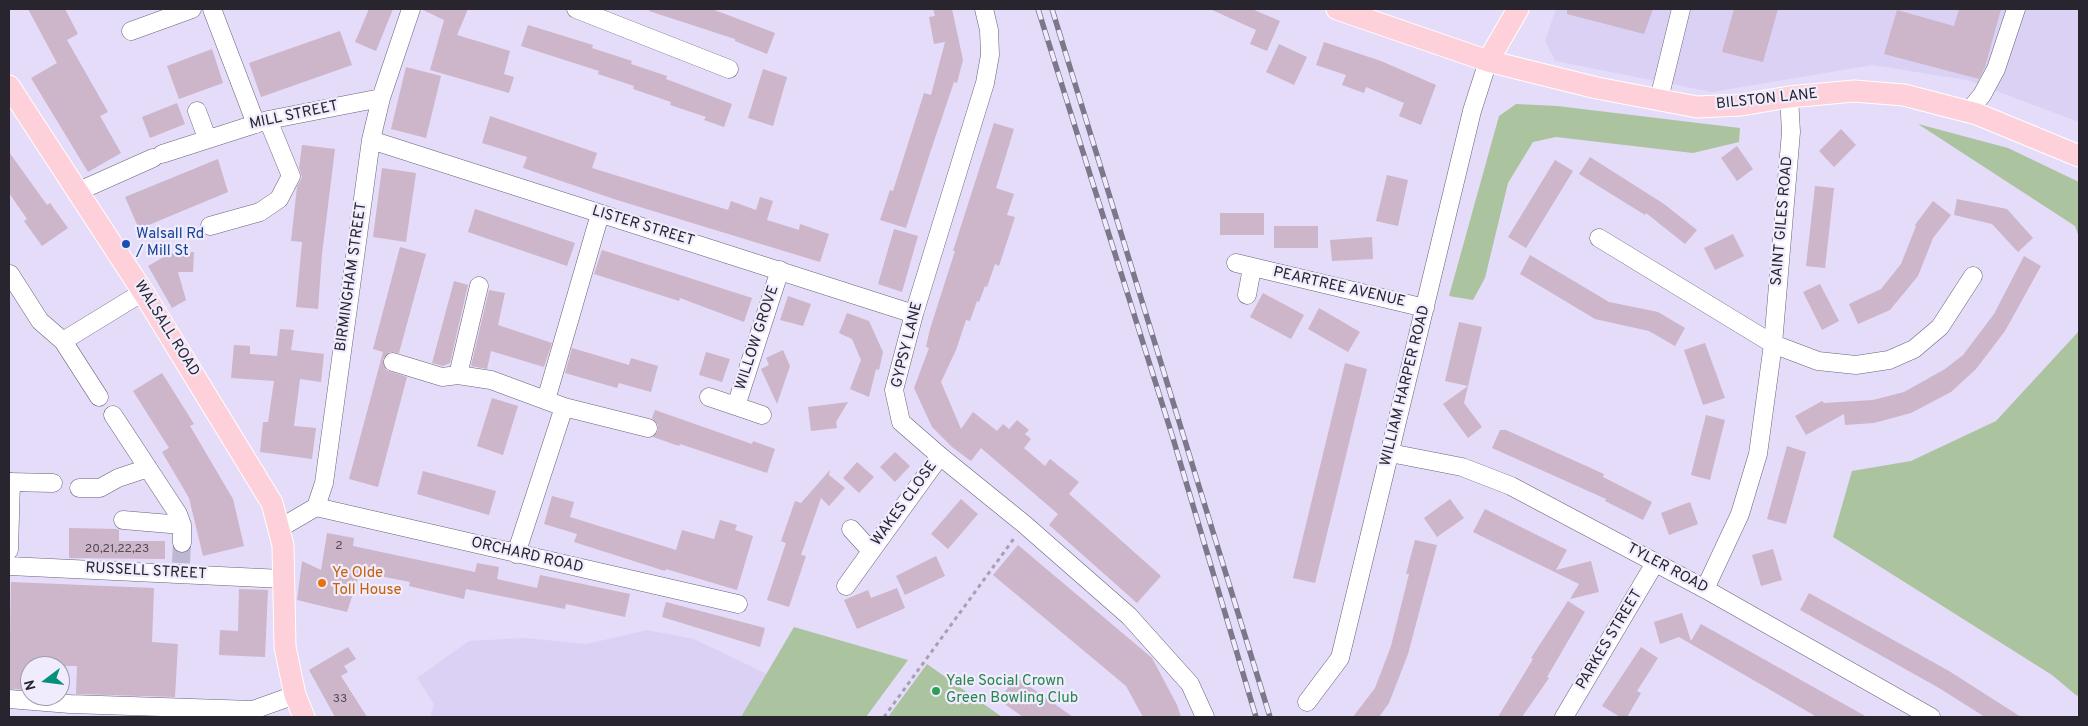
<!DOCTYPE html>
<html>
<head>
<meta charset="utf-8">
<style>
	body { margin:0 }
	#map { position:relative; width:2088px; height:726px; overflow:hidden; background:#e4dcf9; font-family:Overpass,sans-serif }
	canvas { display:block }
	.frame { position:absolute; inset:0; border:10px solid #28252f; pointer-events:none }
	.north { position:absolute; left:20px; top:656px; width:50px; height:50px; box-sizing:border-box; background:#f0ecfd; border:1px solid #a09cab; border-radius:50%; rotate:255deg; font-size:14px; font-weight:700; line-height:20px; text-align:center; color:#28252f }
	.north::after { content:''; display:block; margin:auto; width:18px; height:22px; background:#05907a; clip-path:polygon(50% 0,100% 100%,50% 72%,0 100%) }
</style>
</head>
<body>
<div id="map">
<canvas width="2088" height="726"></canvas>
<div class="frame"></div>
<div class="north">N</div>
</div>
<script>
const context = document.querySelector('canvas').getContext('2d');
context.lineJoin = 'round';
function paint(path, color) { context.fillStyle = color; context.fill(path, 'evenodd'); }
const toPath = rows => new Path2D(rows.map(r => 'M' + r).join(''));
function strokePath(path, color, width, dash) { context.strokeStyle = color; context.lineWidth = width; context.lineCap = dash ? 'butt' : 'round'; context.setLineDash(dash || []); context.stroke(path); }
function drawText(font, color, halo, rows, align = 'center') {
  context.font = font + ' Overpass,sans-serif'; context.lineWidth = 4.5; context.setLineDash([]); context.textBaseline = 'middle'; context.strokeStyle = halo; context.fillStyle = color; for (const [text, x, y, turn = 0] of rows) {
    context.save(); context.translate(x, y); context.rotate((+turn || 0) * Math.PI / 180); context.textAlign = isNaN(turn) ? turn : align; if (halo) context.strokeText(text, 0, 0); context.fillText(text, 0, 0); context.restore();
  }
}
const built = toPath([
	[1556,9,2079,9,2079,122,1967,80,1872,65,1712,92,1555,61,1545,41],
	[647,630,694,639,767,674,741,717,430,717,434,704,417,678,469,641,525,638,587,644]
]);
const green = toPath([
	[1516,104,1557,106,1740,128,1739,142,1693,153,1556,137,1533,142,1508,183,1485,278,1473,300,1449,296,1499,116],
	[1918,124,2008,148,2079,182,2079,237,2075,226],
	[2079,331,2079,693,2077,696,2052,675,1833,537,1852,471,1911,461,1996,421],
	[794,627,908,660,866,717,741,717],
	[927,664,1002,717,888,717]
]);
const building = toPath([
	[28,9,65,9,78,34,67,40,108,112,100,116,121,153,88,172,31,78,57,63],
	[369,9,393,9,376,51,355,42],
	[421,9,468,9,457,35,510,51,504,74,514,77,509,93,430,70,444,20],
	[650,9,712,9,775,33,767,54,735,41,735,39,649,11],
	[933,9,952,9,963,60,957,83,954,82,931,150,906,228,880,220,890,190,893,191,924,93,931,95,945,42,934,44,929,17,935,16],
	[1210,9,1252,9,1280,21,1267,51,1250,44,1256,30],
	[1567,9,1653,9,1644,34,1567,14],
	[1734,9,1778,9,1763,62,1722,52],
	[1959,9,2001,9,1985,67,1979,79,1884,54,1897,10,1954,26],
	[528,25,593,45,592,48,632,61,631,64,667,76,666,79,732,104,724,127,704,120,706,117,670,105,671,102,633,89,634,86,598,74,599,71,521,46],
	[340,31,352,65,261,97,249,63],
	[1324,42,1381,61,1436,85,1421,125,1399,116,1404,103,1366,87,1364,93,1342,85,1346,75,1316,65],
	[1279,44,1307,57,1294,85,1266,72],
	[212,49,223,83,179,99,167,66],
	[406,67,441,76,426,138,391,129],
	[763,69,787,77,773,126,748,118],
	[177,103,185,124,150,138,142,117],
	[490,116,597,153,592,168,728,210,731,201,756,210,760,197,773,201,767,220,799,230,800,224,829,234,820,262,617,200,523,168,527,157,482,143],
	[994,123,1014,129,996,188,1014,194,1007,215,1015,217,999,266,995,264,987,287,985,286,979,302,977,301,970,321,966,320,956,350,941,382,961,429,973,412,997,431,1003,424,1009,429,1017,420,1029,430,1025,434,1031,439,1024,448,1045,466,1050,459,1079,482,1069,494,1161,576,1137,603,1049,525,1058,514,981,448,971,461,952,447,932,427,914,388,929,348,926,347,930,329,955,251,953,251],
	[1841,129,1856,145,1834,167,1819,151],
	[302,145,335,149,322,254,318,309,296,307,302,242,291,241,297,187,302,177,299,168],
	[1737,146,1753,169,1737,181,1721,158],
	[9,152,47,205,50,203,68,228,42,246,24,221,27,219,9,193],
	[1590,157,1664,204,1697,230,1685,244,1646,213,1645,215,1579,174],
	[218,159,228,192,139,229,125,197],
	[1555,160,1573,171,1526,248,1508,237],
	[382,168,416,173,406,242,373,237],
	[1387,175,1408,180,1398,226,1376,221],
	[1815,186,1834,188,1825,268,1806,266],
	[1957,199,2007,209,2033,238,2018,252,1992,224,1954,215],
	[1933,201,1951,215,1933,238,1918,276,1890,310,1858,324,1849,304,1881,289,1901,264,1916,226,1915,225],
	[475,209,575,243,567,266,468,232],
	[1220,213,1264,213,1264,235,1220,235],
	[1274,226,1318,226,1318,248,1274,248],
	[894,229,918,236,902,292,878,284],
	[1733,234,1744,256,1715,270,1704,248],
	[1372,237,1373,259,1332,261,1330,240],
	[400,247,426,254,399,353,390,352,383,359,386,370,407,377,378,487,349,479,383,352,373,349],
	[602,250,752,298,744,322,680,298,679,301,594,274],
	[194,252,193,272,178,272,186,300,172,308,148,266,169,254],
	[1530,255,1609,302,1658,312,1685,328,1675,346,1649,331,1595,319,1520,274],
	[2024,256,2041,266,2005,331,1976,369,1951,392,1911,413,1874,423,1845,425,1844,414,1806,435,1795,416,1822,401,1824,403,1873,400,1904,392,1945,369,1963,355,1994,314],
	[454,281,468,285,450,363,443,366,432,363],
	[1820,284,1839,321,1822,330,1803,292],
	[489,290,505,293,498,325,552,343,544,367,491,351,487,369,471,366],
	[1263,293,1304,315,1291,339,1250,317],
	[788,296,811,304,803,326,780,320],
	[1319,308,1360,332,1348,352,1308,329],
	[847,313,869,321,883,352,879,370,876,369,869,397,850,389,861,360,852,339,839,333],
	[1459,322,1482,327,1464,403,1482,427,1468,438,1443,404,1468,386,1445,381],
	[280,329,294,330,291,350,324,354,321,382,300,379,294,426,316,428,312,459,260,452,263,422,268,422,274,381,231,378,234,345,250,346,250,354,277,356],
	[1705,343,1725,398,1703,405,1684,350],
	[572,348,629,365,631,358,658,366,651,392,619,383,617,388,565,373],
	[783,350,790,366,777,404,761,369,769,365,766,358],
	[706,352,730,359,722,382,699,375],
	[1345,363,1367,369,1315,583,1293,578],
	[162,373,194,424,190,426,233,499,244,546,203,556,189,498,162,452,169,448,133,391],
	[492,398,518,406,503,455,477,446],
	[848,402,836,422,837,428,811,431,808,407],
	[655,410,752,444,753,441,775,449,767,473,680,444,679,446,653,437,658,430,658,425,652,418],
	[1706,415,1725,420,1710,480,1691,475],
	[1500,430,1506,430,1604,474,1603,477,1652,502,1643,520,1605,501,1606,499,1492,448],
	[1787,446,1806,452,1786,524,1767,519],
	[895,452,910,466,895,482,880,467],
	[857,462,874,477,859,493,843,478],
	[830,470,829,475,845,488,829,506,821,498,801,555,806,556,789,607,767,600,786,543,781,541,795,501,801,503],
	[423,471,496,491,489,515,417,494],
	[552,496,574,502,570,517,676,550,682,530,714,539,720,520,737,525,735,530,753,536,737,590,666,569,665,571,574,542,577,534,544,524],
	[961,499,978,514,948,549,931,534],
	[1450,499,1464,518,1437,537,1424,518],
	[1690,502,1698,524,1669,535,1661,513],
	[1485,509,1567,550,1556,570,1591,561,1599,592,1570,599,1579,584,1473,532],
	[69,528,117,529,119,530,119,541,165,541,165,559,69,558],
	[327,533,354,538,353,546,475,572,477,563,499,567,497,579,537,588,540,575,630,594,625,617,566,604,565,609,466,589,464,599,409,586,410,582,360,572,347,612,297,600,302,561,321,570],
	[1415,540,1437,545,1408,654,1389,703,1379,717,1353,717,1375,688,1391,646,1409,574,1406,574],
	[1018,545,1152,658,1177,705,1181,717,1143,717,1126,686,993,575],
	[1773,549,1782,580,1761,586,1752,555],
	[936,556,945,576,905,595,896,576],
	[11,582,154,588,152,642,178,644,175,697,76,694,77,666,30,666,30,690,9,689],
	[897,588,905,608,857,629,844,600,868,590,871,598],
	[239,589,268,590,265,657,219,655,220,630,238,631],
	[1809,593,1949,671,2021,717,1985,717,1939,688,1800,610],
	[1568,601,1585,612,1547,677,1549,678,1522,717,1498,717,1533,659,1531,658],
	[666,602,765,628,760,647,662,617],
	[1682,613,1691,641,1701,624,1867,717,1817,717,1679,637,1660,644,1654,622],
	[348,647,356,659,344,666,348,672,341,676,367,717,335,717,309,670],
	[1641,647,1658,658,1637,691,1641,693,1627,717,1620,717,1602,706],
	[1016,677,1073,717,1023,717,999,700]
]);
const minorTunnel = toPath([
	[181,563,182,543]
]);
const path = toPath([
	[884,717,1015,537]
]);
const minor = toPath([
	[212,9,256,124],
	[576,9,729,69],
	[984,9,989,30,990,55,985,83,914,314,894,390,901,422,940,456,1024,524,1129,616,1190,684,1205,717],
	[131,31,192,9],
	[1659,99,1681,9],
	[197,111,207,138],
	[1968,112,1982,95,1996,69,2016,9],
	[371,140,914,314],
	[162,154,268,120,381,98],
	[79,191,153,158],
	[210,226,260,212,279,199,291,176,268,120],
	[1599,238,1773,344,1818,361,1856,365,1889,360,1914,349,1940,327,1973,276],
	[1236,263,1425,308],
	[10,274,40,321,63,341,99,397],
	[1247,295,1252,268],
	[63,341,143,292],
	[393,362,442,377,458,375,491,380,564,407,648,428],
	[458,375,479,286],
	[709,397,762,415],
	[546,400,600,214],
	[736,406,780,270],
	[113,415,178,514,182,525,182,543],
	[1390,453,1462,467,1511,486,1705,589,1931,717],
	[9,482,53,483],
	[79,488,100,488,118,478,148,468],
	[316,507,738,604],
	[123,520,182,525],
	[280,528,316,507,324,483,371,140,381,98,411,9],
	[851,529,871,551],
	[9,550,11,482],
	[516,554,564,407],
	[9,566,283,579],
	[846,586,940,456],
	[1705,589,1740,514,1758,454,1773,344,1791,132,1789,97],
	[9,699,70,704,253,710,295,695],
	[1307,702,1340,658,1472,111,1488,61],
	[1564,717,1655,563]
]);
const major = toPath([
	[1337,9,1488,61,1597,88,1697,107,1741,105,1789,97,1854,91,1904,95,1977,114,2079,156],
	[1488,61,1518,9],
	[9,86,143,292,272,503,283,545,285,647,295,695,304,717]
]);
const rail = toPath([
	[1038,9,1172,435,1256,717],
	[1052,9,1270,717]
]);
const markers = [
	[126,244,5,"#1a4fb4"],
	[322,583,5,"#e8710a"],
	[936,691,5,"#2e9e5b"]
];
const numberNames = [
	["2",339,547],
	["20,21,22,23",117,550],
	["33",340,700]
];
const streetNames = [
	["BILSTON LANE",1767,100,-6],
	["MILL STREET",294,116,-12],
	["SAINT GILES ROAD",1783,221,-85],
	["LISTER STREET",643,227,17],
	["BIRMINGHAM STREET",352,277,-82],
	["PEARTREE AVENUE",1339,288,13],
	["WALSALL ROAD",166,329,58],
	["WILLOW GROVE",758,338,-72],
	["GYPSY LANE",908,345,-76],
	["WILLIAM HARPER ROAD",1406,386,-76],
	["WAKES CLOSE",905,504,-54],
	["ORCHARD ROAD",527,556,13],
	["TYLER ROAD",1667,569,28],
	["RUSSELL STREET",146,572,3],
	["PARKES STREET",1610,640,-59]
];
const transitNames = [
	["Walsall Rd",136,235],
	["/ Mill St",136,252]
];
const foodNames = [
	["Ye Olde",332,574],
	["Toll House",332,591]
];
const leisureNames = [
	["Yale Social Crown",946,682],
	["Green Bowling Club",946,699]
];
paint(built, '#dbd1f5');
paint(green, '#abc49f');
paint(building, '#cdb5ca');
strokePath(minorTunnel, '#beb7d1', 18, [18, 9]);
strokePath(minor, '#69627a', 19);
strokePath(major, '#fff', 23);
strokePath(path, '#a69fb6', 3, [4, 4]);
strokePath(minor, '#fff', 18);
strokePath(major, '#fed0d9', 21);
strokePath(rail, '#7d778a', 5.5);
strokePath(rail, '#f0ecfd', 4, [11]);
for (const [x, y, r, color] of markers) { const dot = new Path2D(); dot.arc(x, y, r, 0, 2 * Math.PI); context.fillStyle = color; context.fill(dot); strokePath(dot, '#f0ecfd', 2); }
drawText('12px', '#514956', null, numberNames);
drawText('15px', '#28252f', '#f0ecfd', streetNames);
drawText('15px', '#164399', '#f0ecfd', transitNames, 'left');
drawText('15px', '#c56008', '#f0ecfd', foodNames, 'left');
drawText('15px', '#27864d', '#f0ecfd', leisureNames, 'left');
</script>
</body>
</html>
